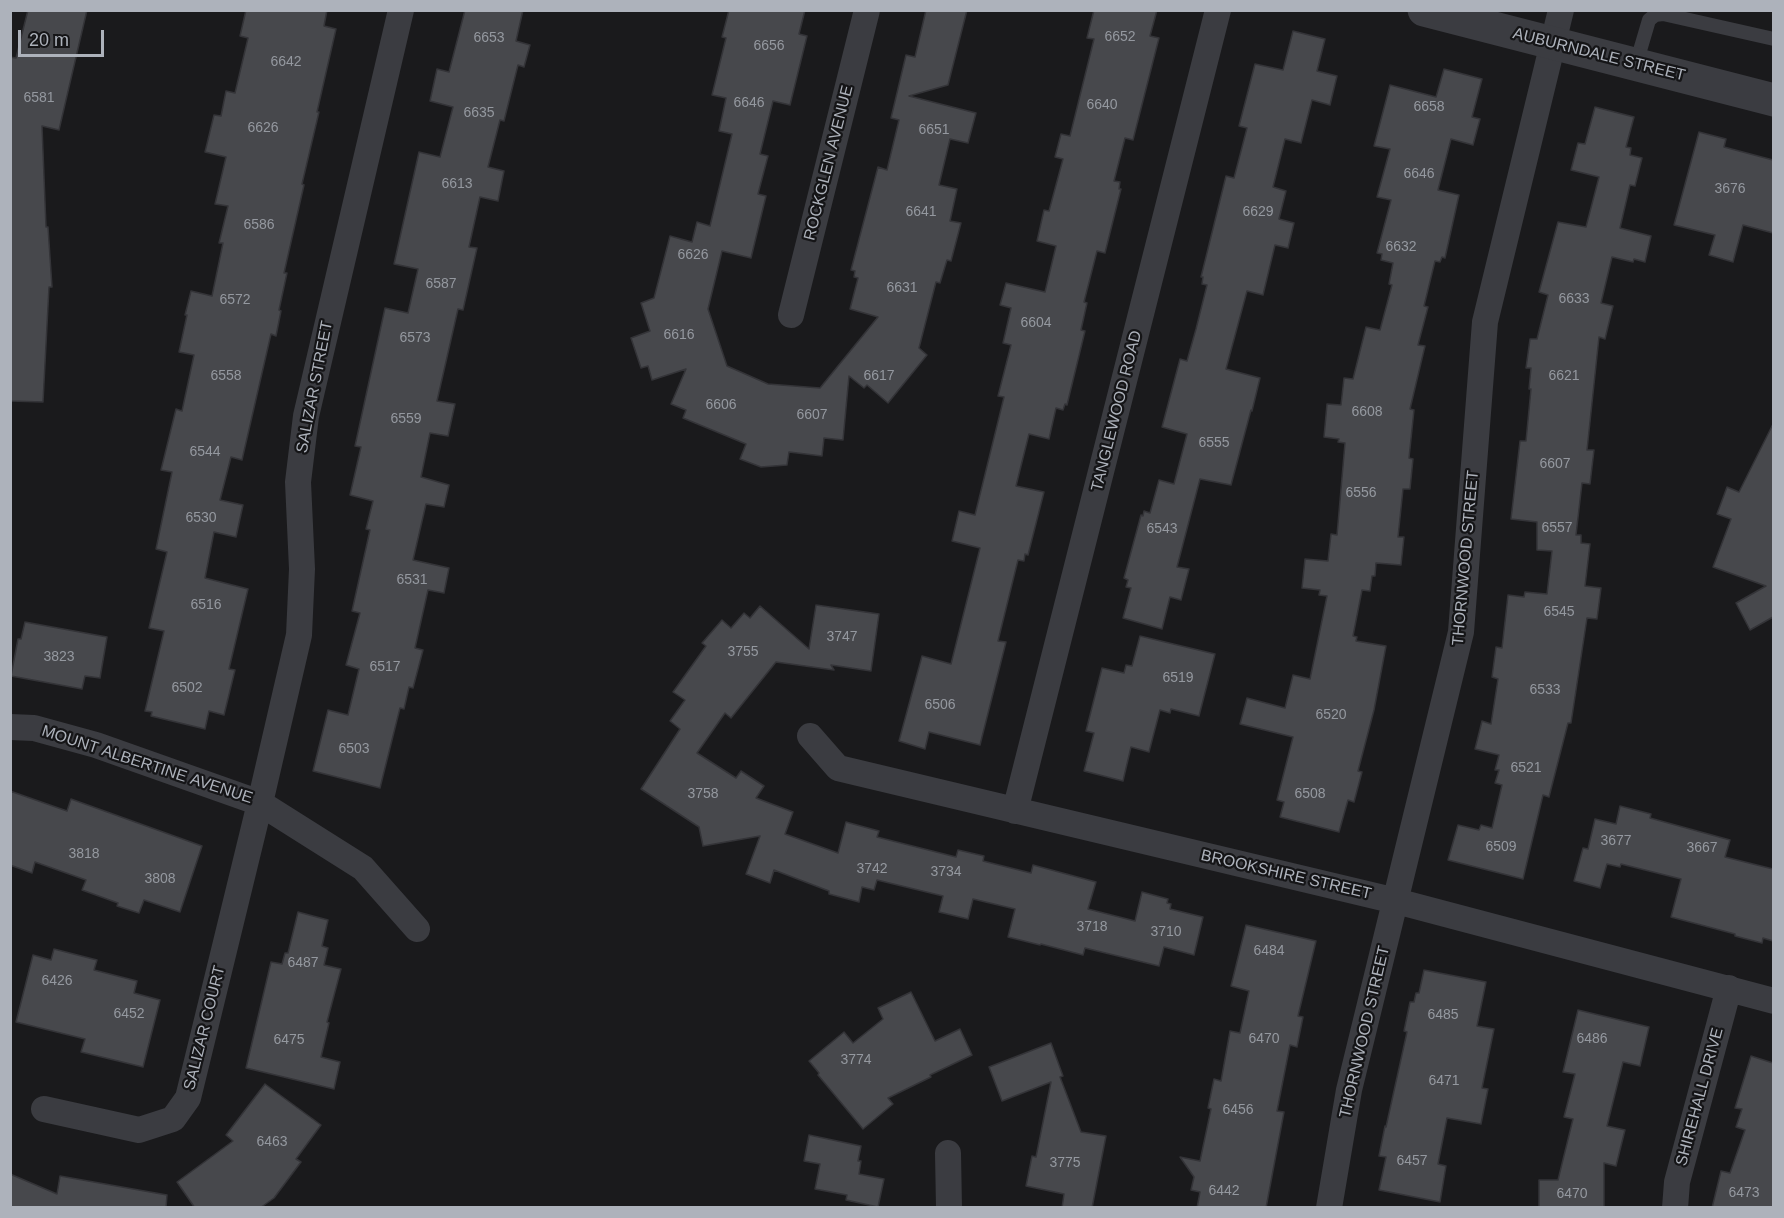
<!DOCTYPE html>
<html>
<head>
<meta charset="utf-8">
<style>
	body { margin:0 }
	#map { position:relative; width:1784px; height:1218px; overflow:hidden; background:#1a1a1c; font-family:Arial,sans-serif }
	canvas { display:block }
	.frame { position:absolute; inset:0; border:12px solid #adb2bb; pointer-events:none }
	.scale { position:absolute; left:18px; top:30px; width:86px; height:27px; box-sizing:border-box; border:3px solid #adb2bb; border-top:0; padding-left:8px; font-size:18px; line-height:21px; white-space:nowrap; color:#adb2bb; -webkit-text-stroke:4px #151517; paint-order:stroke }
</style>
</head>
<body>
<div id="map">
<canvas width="1784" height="1218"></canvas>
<div class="frame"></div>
<div class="scale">20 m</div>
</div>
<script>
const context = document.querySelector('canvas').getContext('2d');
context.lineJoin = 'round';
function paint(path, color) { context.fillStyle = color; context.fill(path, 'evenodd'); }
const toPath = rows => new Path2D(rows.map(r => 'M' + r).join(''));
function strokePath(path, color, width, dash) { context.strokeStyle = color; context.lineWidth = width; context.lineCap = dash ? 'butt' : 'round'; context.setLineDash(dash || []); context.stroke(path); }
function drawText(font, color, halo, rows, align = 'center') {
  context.font = font + ' Arial,sans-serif'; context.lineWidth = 4.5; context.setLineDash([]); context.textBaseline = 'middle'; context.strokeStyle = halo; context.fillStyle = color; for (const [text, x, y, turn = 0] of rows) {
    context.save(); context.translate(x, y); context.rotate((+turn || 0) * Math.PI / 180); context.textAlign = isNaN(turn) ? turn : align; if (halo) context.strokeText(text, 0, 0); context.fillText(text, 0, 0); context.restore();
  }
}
const building = toPath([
	[28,10,87,10,59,130,42,126,46,227,48,227,52,287,49,287,43,402,10,401,10,57,16,58,28,10],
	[246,10,327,10,324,26,336,29,317,112,319,112,302,184,304,185,284,273,287,273,279,310,281,311,276,336,271,334,242,460,231,457,220,500,243,505,236,537,214,532,205,578,248,589,229,669,235,670,224,715,209,711,205,729,151,716,152,712,145,711,164,631,149,628,167,552,156,549,172,472,161,470,176,409,182,411,194,355,179,352,187,315,185,315,191,291,212,296,223,243,219,243,228,206,215,204,226,157,205,152,214,115,221,116,226,91,235,93,248,38,240,36,246,10],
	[465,10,523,10,516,41,530,45,524,67,518,65,504,121,500,120,488,167,504,171,498,201,480,197,469,247,477,248,463,310,458,309,437,401,455,404,448,436,430,433,421,477,449,485,444,507,426,504,413,560,449,568,444,593,428,590,415,648,423,650,413,688,409,687,404,709,400,708,380,788,313,771,328,710,348,715,359,669,346,665,360,613,352,611,370,530,366,529,373,501,350,495,361,447,355,446,385,308,408,313,418,269,394,264,419,152,440,157,453,107,430,101,437,69,449,72,465,10],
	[729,10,805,10,799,34,807,36,790,105,773,101,760,154,768,156,758,194,766,196,751,258,722,251,708,309,727,366,768,384,820,388,878,317,850,309,858,278,854,277,855,271,851,270,878,167,887,170,899,120,891,118,906,55,915,57,926,10,967,10,948,85,909,96,976,113,968,143,950,139,939,185,957,189,950,221,961,223,951,261,947,260,940,283,936,282,919,348,927,355,888,403,867,385,864,388,849,376,843,440,824,438,822,456,789,452,787,465,761,467,740,459,746,444,683,418,686,410,671,404,686,369,652,380,648,366,641,368,631,338,650,331,641,303,654,298,670,236,692,242,697,222,710,226,732,134,719,131,726,98,712,95,726,38,722,37,729,10],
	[1094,10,1157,10,1150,36,1159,38,1133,140,1125,138,1114,181,1120,182,1119,189,1121,189,1105,253,1097,251,1084,302,1087,303,1081,330,1085,331,1067,405,1065,404,1063,410,1056,408,1049,439,1029,434,1016,486,1044,492,1028,555,1025,554,1024,561,1018,560,998,641,1006,642,980,745,929,732,925,749,899,741,922,656,951,664,980,548,952,541,959,511,975,515,1004,397,998,396,1011,345,1003,343,1011,308,1000,305,1006,283,1045,292,1056,246,1037,241,1044,210,1049,211,1063,159,1055,157,1061,134,1070,136,1094,39,1087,38,1094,10],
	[1293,31,1325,39,1317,71,1337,76,1330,105,1312,100,1301,143,1285,139,1273,187,1286,191,1279,219,1294,223,1288,248,1275,245,1263,295,1247,291,1226,369,1260,378,1252,411,1251,410,1231,485,1200,479,1177,567,1189,569,1181,600,1170,597,1162,629,1123,618,1131,588,1126,587,1128,580,1124,578,1141,515,1143,516,1144,511,1150,513,1159,480,1174,484,1187,434,1162,427,1180,359,1187,361,1196,329,1207,285,1202,284,1203,277,1201,277,1226,176,1234,178,1247,128,1239,126,1255,64,1283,70,1293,31],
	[1444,69,1482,79,1472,117,1480,119,1473,145,1451,139,1438,190,1459,195,1445,258,1442,257,1440,262,1435,261,1424,306,1428,307,1418,345,1425,346,1410,409,1414,410,1409,458,1413,459,1410,489,1403,489,1398,537,1404,537,1401,565,1376,563,1375,576,1372,576,1370,591,1362,590,1353,636,1357,637,1356,641,1386,646,1374,710,1358,771,1362,772,1354,802,1348,800,1339,832,1280,817,1284,802,1277,800,1293,737,1240,724,1247,698,1285,708,1293,675,1310,679,1327,596,1319,595,1320,590,1302,588,1305,559,1328,561,1331,534,1337,535,1345,443,1338,442,1339,439,1324,437,1327,404,1341,405,1344,378,1353,379,1366,327,1380,330,1392,285,1389,284,1393,263,1381,260,1382,254,1377,253,1391,200,1377,197,1390,149,1374,146,1390,85,1436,97,1444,69],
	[1595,107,1634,117,1626,147,1631,148,1630,155,1642,158,1635,186,1630,185,1620,228,1651,236,1645,262,1634,259,1633,262,1612,257,1601,303,1613,306,1605,339,1599,337,1587,450,1594,450,1590,484,1582,483,1576,535,1581,535,1581,543,1590,544,1585,586,1601,588,1597,619,1587,618,1571,723,1568,723,1549,797,1543,795,1523,879,1448,860,1458,825,1479,830,1481,825,1492,828,1502,785,1495,783,1499,770,1495,770,1499,755,1475,749,1482,721,1491,724,1498,679,1492,677,1496,647,1502,648,1508,595,1524,597,1525,592,1547,594,1552,551,1537,550,1537,522,1511,519,1520,441,1526,441,1531,389,1529,389,1531,368,1526,368,1530,339,1537,339,1548,295,1539,292,1558,222,1586,227,1599,177,1571,170,1578,143,1585,144,1595,107],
	[1699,132,1726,139,1724,147,1773,160,1773,233,1743,225,1733,262,1709,255,1715,235,1674,225,1699,132],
	[1773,424,1773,617,1750,630,1736,603,1766,586,1713,567,1731,519,1717,514,1727,487,1739,492,1773,424],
	[816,605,879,614,871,671,831,665,834,670,776,662,731,718,725,713,697,753,736,778,741,771,764,786,756,798,793,812,785,834,838,853,846,822,879,831,877,837,956,857,958,850,984,856,983,861,1031,873,1033,865,1096,882,1088,909,1135,921,1142,892,1168,899,1167,903,1171,904,1170,909,1203,917,1194,955,1164,947,1159,966,1085,948,1083,955,1041,944,1040,945,1008,937,1015,909,973,899,968,919,939,912,943,896,877,880,874,890,862,887,859,902,829,894,829,891,774,870,770,883,746,874,760,836,703,846,699,827,641,789,680,729,670,721,685,700,673,692,706,646,702,643,722,620,731,628,744,613,750,618,760,606,809,649,816,605],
	[25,622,107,637,100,678,85,676,82,689,11,676,18,639,21,639,25,622],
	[1140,636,1215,654,1199,716,1171,709,1170,713,1160,710,1149,752,1131,747,1123,781,1084,771,1094,733,1086,731,1102,668,1124,673,1126,665,1132,666,1140,636],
	[10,791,67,811,71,799,202,846,180,912,144,900,139,913,117,906,118,903,82,890,86,880,35,862,32,873,10,865,10,791],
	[1620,806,1651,814,1650,818,1730,840,1725,857,1773,869,1773,941,1763,938,1762,943,1735,936,1735,934,1671,917,1681,879,1621,864,1620,867,1607,864,1600,888,1574,881,1583,848,1588,849,1595,819,1616,824,1620,806],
	[298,912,328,920,322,946,328,948,324,965,341,969,327,1022,329,1023,321,1057,340,1062,334,1089,246,1068,271,962,282,964,285,953,288,953,298,912],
	[1246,925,1316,941,1298,1016,1303,1017,1297,1047,1290,1045,1277,1111,1284,1112,1266,1208,1197,1208,1200,1192,1191,1190,1194,1177,1180,1157,1200,1161,1211,1109,1208,1108,1214,1079,1221,1081,1230,1031,1240,1033,1249,991,1231,986,1246,925],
	[54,949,97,960,94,970,137,981,134,993,160,1000,143,1067,81,1052,85,1039,16,1022,33,955,51,960,54,949],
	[1424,970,1486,982,1477,1026,1494,1029,1482,1088,1488,1089,1481,1124,1447,1118,1438,1164,1446,1166,1440,1202,1379,1190,1386,1157,1379,1156,1385,1126,1386,1127,1407,1032,1404,1031,1410,1002,1414,1002,1416,993,1419,993,1424,970],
	[911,992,935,1041,960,1029,972,1055,930,1075,931,1077,888,1098,893,1104,863,1129,818,1075,819,1073,809,1061,844,1032,853,1043,883,1019,878,1008,911,992],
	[1578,1010,1649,1027,1640,1066,1623,1062,1607,1126,1625,1130,1616,1166,1604,1163,1604,1208,1539,1208,1539,1180,1558,1180,1573,1119,1564,1117,1575,1074,1563,1072,1578,1010],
	[1051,1043,1063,1076,1060,1077,1081,1132,1106,1136,1092,1208,1062,1208,1064,1194,1026,1186,1032,1156,1036,1157,1051,1082,1002,1101,989,1067,1051,1043],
	[1751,1056,1773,1063,1773,1208,1712,1208,1721,1171,1730,1173,1745,1130,1736,1127,1742,1109,1735,1108,1751,1056],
	[265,1084,321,1125,296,1159,301,1162,274,1198,260,1208,195,1208,177,1182,233,1141,226,1135,265,1084],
	[809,1135,861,1146,858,1161,861,1161,859,1174,884,1179,878,1207,846,1200,847,1195,815,1189,820,1164,804,1161,809,1135],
	[10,1174,57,1194,60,1176,167,1195,166,1208,10,1208,10,1174]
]);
const service = toPath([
	[1636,64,1649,20,1655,15,1663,14,1774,39]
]);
const minor = toPath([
	[791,315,867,10],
	[10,727,34,728,96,745,260,803,363,868,417,929],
	[810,736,838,768,1396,901,1774,1001],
	[1015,811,1218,10],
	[44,1109,139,1130,173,1119,188,1098,260,803,299,635,302,569,298,482,306,416,401,10],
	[948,1153,949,1208],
	[1329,1208,1349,1090,1461,632,1485,322,1561,10],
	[1675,1208,1677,1182,1729,988]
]);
const tertiary = toPath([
	[1424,10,1774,100]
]);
const numberNames = [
	["6652",1120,37],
	["6653",489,38],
	["6656",769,46],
	["6642",286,62],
	["6581",39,98],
	["6646",749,103],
	["6640",1102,105],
	["6658",1429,107],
	["6635",479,113],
	["6626",263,128],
	["6651",934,130],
	["6646",1419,174],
	["6613",457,184],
	["3676",1730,189],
	["6641",921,212],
	["6629",1258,212],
	["6586",259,225],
	["6632",1401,247],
	["6626",693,255],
	["6587",441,284],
	["6631",902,288],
	["6633",1574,299],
	["6572",235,300],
	["6604",1036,323],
	["6616",679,335],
	["6573",415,338],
	["6558",226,376],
	["6617",879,376],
	["6621",1564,376],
	["6606",721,405],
	["6608",1367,412],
	["6607",812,415],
	["6559",406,419],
	["6555",1214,443],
	["6544",205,452],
	["6607",1555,464],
	["6556",1361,493],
	["6530",201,518],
	["6557",1557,528],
	["6543",1162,529],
	["6531",412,580],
	["6516",206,605],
	["6545",1559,612],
	["3747",842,637],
	["3755",743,652],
	["3823",59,657],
	["6517",385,667],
	["6519",1178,678],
	["6502",187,688],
	["6533",1545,690],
	["6506",940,705],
	["6520",1331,715],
	["6503",354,749],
	["6521",1526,768],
	["3758",703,794],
	["6508",1310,794],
	["3677",1616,841],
	["6509",1501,847],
	["3667",1702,848],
	["3818",84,854],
	["3742",872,869],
	["3734",946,872],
	["3808",160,879],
	["3718",1092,927],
	["3710",1166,932],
	["6484",1269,951],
	["6487",303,963],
	["6426",57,981],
	["6452",129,1014],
	["6485",1443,1015],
	["6470",1264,1039],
	["6486",1592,1039],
	["6475",289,1040],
	["3774",856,1060],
	["6471",1444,1081],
	["6456",1238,1110],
	["6463",272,1142],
	["6457",1412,1161],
	["3775",1065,1163],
	["6442",1224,1191],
	["6473",1744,1193],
	["6470",1572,1194]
];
const streetNames = [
	["AUBURNDALE STREET",1599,55,14],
	["ROCKGLEN AVENUE",829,163,-76],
	["SALIZAR STREET",315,387,-79],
	["TANGLEWOOD ROAD",1117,411,-76],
	["THORNWOOD STREET",1466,558,-85],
	["MOUNT ALBERTINE AVENUE",147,765,18],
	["BROOKSHIRE STREET",1286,875,13],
	["SALIZAR COURT",205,1028,-76],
	["THORNWOOD STREET",1365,1032,-77],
	["SHIREHALL DRIVE",1700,1097,-75]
];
paint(building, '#47484c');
strokePath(building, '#343438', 1.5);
strokePath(service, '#3b3c41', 14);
strokePath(minor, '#3b3c41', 26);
strokePath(tertiary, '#3b3c41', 33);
drawText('14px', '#94989f', null, numberNames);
drawText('16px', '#adb2bb', '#151517', streetNames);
</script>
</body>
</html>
